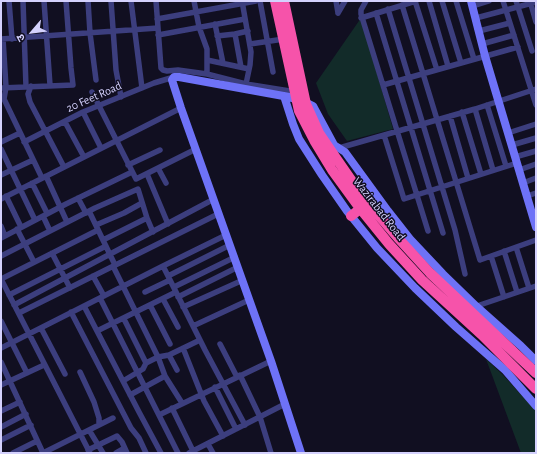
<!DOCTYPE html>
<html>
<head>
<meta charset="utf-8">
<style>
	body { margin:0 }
	#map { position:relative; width:537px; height:454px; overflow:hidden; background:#110f21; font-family:"Alegreya Sans","Noto Sans Devanagari",sans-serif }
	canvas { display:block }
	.frame { position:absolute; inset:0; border:2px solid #d4d1fd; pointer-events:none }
	.north { position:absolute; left:12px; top:12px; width:40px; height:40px; -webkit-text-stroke:3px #110f21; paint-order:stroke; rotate:242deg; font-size:11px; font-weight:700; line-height:16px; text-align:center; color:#d4d1fd }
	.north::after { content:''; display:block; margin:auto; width:14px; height:18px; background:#d4d1fd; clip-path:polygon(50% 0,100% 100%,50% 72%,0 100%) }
</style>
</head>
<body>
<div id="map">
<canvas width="537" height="454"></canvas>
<div class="frame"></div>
<div class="north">उ</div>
</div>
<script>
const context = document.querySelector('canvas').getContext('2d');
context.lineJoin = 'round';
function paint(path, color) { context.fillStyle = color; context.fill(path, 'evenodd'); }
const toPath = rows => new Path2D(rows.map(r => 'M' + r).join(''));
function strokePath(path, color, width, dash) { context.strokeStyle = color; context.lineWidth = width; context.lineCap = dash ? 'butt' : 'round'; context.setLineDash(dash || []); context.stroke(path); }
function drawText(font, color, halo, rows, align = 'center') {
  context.font = font + ' "Alegreya Sans",sans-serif'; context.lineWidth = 3; context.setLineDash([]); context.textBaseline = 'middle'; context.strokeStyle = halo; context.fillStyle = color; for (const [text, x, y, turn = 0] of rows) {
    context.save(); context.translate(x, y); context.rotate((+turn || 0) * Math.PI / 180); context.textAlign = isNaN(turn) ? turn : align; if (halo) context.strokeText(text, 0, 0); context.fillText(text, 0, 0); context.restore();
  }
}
const green = toPath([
	[361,18,393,129,347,141,328,114,316,83],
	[486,359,503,375,536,411,536,453,521,453]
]);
const street = toPath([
	[9,1,12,39],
	[23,1,26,87],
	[44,1,50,85],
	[88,1,90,33,96,80],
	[111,1,116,70,121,97],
	[131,1,142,88],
	[156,1,161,68,163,70,167,71,178,70,207,74,246,84,296,92],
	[194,1,199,27,207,49,207,74],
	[242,1,251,52,250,65,246,84],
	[260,1,273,72],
	[336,1,338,13],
	[366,1,361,10,361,14,428,231],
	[415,1,437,70],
	[429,1,448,66],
	[442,1,461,63],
	[456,1,474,59],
	[503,1,536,105],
	[516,1,532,51],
	[530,1,536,22],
	[402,5,480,260,536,240],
	[473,6,489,1],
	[388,9,455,230,465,274],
	[338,13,345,1],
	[376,13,443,233],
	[361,18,416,1],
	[476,18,536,2],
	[157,19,256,1],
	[215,24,223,63],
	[479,31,510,23],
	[235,34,248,31],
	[158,35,245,19],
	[217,36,235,34,241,67],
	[1,39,158,28],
	[3,39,6,87,4,99,42,178],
	[250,44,284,39],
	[482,44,514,35],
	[207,60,249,69],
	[383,85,518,47],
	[31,86,28,94,30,102,64,167],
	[1,88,73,85,71,68,66,1],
	[92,92,136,179,196,149],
	[487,105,506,166],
	[475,109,493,170],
	[83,112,101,148],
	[462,112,481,174],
	[450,116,468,178],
	[65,122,84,157],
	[508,133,536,124],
	[384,135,404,199,517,163],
	[1,142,20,133],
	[24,142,83,112,154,83,174,77],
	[512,145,536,138],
	[339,148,475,109,536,89],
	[1,149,35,220],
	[515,157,536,151],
	[128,165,160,150],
	[158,168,166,183],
	[519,170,536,164],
	[147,174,168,224],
	[1,175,33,160],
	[46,176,67,222],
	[32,183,47,213],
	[523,183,536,178],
	[6,196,21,227],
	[527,196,536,193],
	[78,198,86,213],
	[1,199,181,108],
	[89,211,115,265],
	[43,216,50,231],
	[96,225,124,213,142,203],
	[1,226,5,236],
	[17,229,34,262],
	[1,238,66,204,132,172],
	[103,240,147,218],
	[516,247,529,288],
	[504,251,517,292],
	[52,253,70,288],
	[1,256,95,208,138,189,147,218,153,232],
	[491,256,504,297],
	[113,266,158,357,165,376,182,403],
	[163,266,205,350,245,425],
	[93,276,104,296],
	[168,276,230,245],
	[174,287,235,257],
	[145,292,170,280],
	[9,295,106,246],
	[178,297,238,267],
	[100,298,178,453],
	[163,299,178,327],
	[14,305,214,199],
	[150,305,170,344],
	[84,306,139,412,161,453],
	[183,307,243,280],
	[474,307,536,286],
	[71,312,131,428,139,438,146,453],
	[19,313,218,214],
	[124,319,146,363],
	[1,321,27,373],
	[193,326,249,300],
	[41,328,65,374],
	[97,331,176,292],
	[220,344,237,377],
	[1,348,163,266,226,235],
	[183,348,204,401,223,436],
	[169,355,177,370],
	[1,362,43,453],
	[80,372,94,402,99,418,99,425],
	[240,375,260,417,271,453],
	[123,381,143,369,146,363,158,357,169,355,200,340],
	[1,385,44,365],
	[215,387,236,429],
	[130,395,165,376],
	[172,408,194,453],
	[1,411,20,402],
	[159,415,271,361],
	[1,427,26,414],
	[89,430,103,453],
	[1,440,31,425],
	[208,444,213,453],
	[88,450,117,436,122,442,127,453],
	[13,453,37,441],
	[43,453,113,418],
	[90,453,1,279,98,230],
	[116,453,123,449],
	[189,453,285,404]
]);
const secondary = toPath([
	[471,1,485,56,536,227],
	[284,96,293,124,299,139,322,175,347,211,377,248,415,288,456,327,505,370,536,406],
	[330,145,334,145,345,152,388,211,410,239,443,274,476,306,521,346,536,361],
	[301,453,271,361,181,108,172,80,174,77,179,77,289,97,309,104,313,106,334,145]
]);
const highway = toPath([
	[275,1,299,111,315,142,332,170,359,207,389,244,422,280,482,335,536,389],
	[284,1,306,104,319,133,336,158,363,197,399,239,430,273,536,373],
	[351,216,360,209]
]);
const streetNames = [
	["20 Feet Road",94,97,-24],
	["Wazirabad Road",379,209,52]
];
paint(green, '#122b29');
strokePath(street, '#3c3e7e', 5.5);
strokePath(secondary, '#6e72f7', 8);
strokePath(highway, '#f653aa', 10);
drawText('12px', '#d4d1fd', '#110f21', streetNames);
</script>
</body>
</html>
